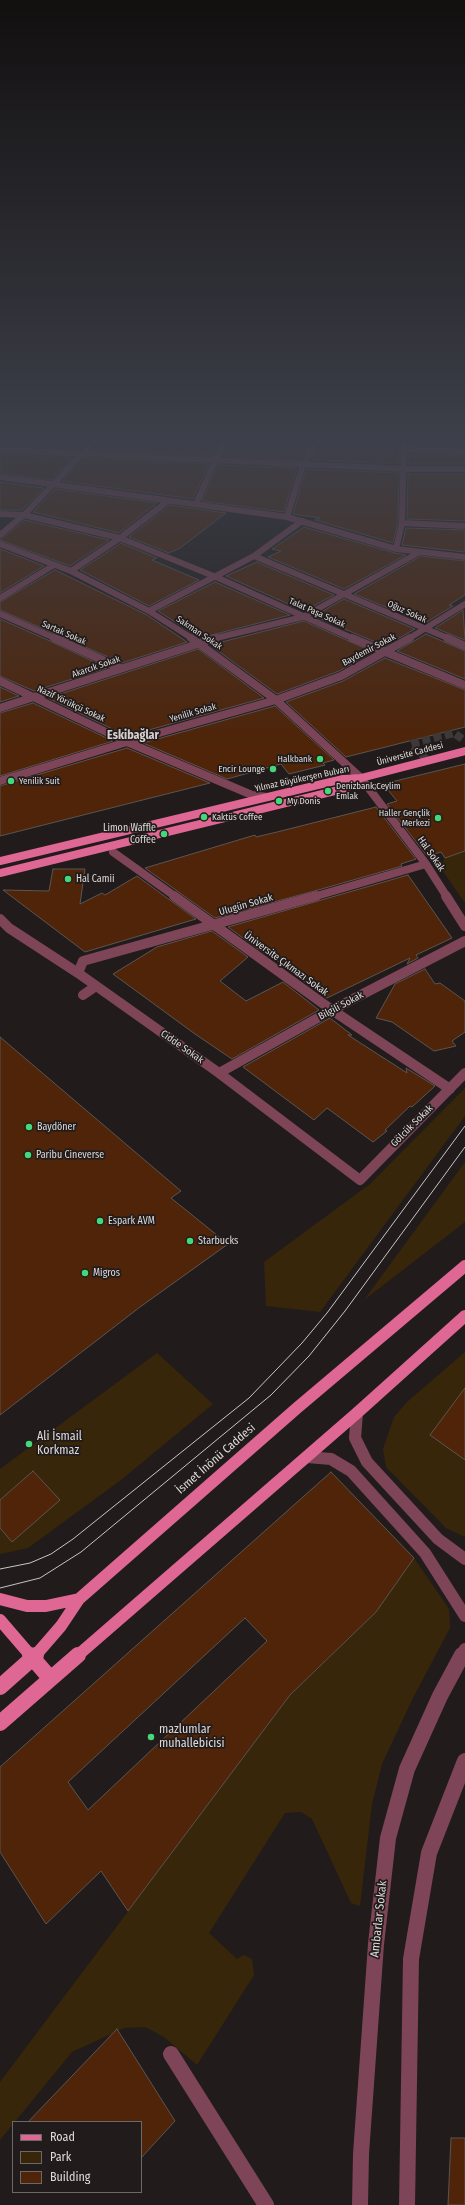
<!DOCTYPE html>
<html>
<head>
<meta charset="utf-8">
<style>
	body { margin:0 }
	#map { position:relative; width:465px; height:2205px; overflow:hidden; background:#211c1b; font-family:"Fira Sans Condensed",sans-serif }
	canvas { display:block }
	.legend { position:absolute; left:12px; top:2121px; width:130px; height:72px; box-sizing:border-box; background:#211c1b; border:1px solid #6d6868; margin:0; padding:5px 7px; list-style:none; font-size:12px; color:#dfdbdb }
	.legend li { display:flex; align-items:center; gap:8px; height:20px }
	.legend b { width:20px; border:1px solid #6d6868 }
</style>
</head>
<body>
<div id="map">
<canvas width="465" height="2205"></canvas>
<ul class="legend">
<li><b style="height:5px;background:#df6794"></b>Road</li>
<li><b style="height:11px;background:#37260a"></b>Park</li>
<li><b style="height:11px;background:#4f2408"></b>Building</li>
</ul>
</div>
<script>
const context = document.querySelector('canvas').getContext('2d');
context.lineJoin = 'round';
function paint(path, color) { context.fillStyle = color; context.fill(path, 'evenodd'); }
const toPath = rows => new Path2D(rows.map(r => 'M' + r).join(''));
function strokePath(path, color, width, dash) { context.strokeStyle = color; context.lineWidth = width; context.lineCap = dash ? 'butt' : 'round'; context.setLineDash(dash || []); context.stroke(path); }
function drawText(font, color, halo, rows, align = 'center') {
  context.font = font + ' "Fira Sans Condensed",sans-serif'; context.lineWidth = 3.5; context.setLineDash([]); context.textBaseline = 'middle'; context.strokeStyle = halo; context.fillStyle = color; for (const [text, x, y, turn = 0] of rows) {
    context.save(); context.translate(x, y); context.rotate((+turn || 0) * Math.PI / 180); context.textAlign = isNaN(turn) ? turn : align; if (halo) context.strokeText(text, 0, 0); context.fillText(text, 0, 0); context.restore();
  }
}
const green = toPath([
	[465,851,465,903,440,867,445,858],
	[465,1088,465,1116,320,1312,266,1306,264,1262,370,1184],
	[465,1162,465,1222,364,1300],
	[465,1352,465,1537,446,1528,386,1467,383,1449,394,1417,407,1402],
	[157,1353,213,1404,121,1480,28,1548,0,1554,0,1469],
	[414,1558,449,1609,450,1628,413,1698,382,1764,372,1804,360,1906,351,1903,312,1819,301,1812,285,1813,209,1933,237,1959,244,1955,252,1959,254,1975,197,2065,164,2037,145,2027,124,2028,72,2052,0,2140,0,2082,301,1681,303,1683,376,1612]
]);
const building = toPath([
	[0,439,61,443,65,439,90,439,80,449,0,446,0,439],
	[100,439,220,439,213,456,92,450,100,439],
	[229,439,295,441,296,439,312,439,301,460,222,456,229,439],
	[321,439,400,439,399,464,311,460,321,439],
	[408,439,465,439,465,447,408,445,408,439],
	[0,454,72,458,51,480,0,473,0,454],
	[408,454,465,456,465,464,408,464,408,454],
	[84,458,209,464,193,499,62,481,84,458],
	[218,465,297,468,284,512,202,501,218,465],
	[306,469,399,473,398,522,393,543,315,520,320,518,293,514,306,469],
	[408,474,465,474,465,521,407,519,408,474],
	[0,482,44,488,22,510,0,510,0,482],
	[55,489,157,503,119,533,33,512,55,489],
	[170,505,226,513,180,548,169,553,129,537,170,505],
	[25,520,109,540,70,566,0,540,25,520],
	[304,527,395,553,406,555,344,589,268,557,281,551,272,549,304,527],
	[406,528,465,530,465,552,402,545,406,528],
	[121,543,157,558,152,560,199,580,149,606,80,570,121,543],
	[0,549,44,566,0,593,0,549],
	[421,556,465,561,465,595,449,605,453,606,425,623,354,594,421,556],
	[257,562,334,595,304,611,226,576,257,562],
	[55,570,147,615,187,642,122,663,0,610,0,602,55,570],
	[215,582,290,615,200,638,158,611,215,582],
	[344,599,415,629,385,646,314,616,344,599],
	[463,610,465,640,435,628,463,610],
	[0,619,50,641,107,668,34,691,0,676,0,619],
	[304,621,373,652,339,671,277,694,210,645,304,621],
	[426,634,465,651,465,679,397,651,426,634],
	[198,649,264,698,127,736,48,698,198,649],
	[385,658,465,690,465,727,346,757,286,702,343,681,385,658],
	[0,687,19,696,0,702,0,687],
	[33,703,113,741,0,776,0,713,33,703],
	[275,706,334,760,323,763,325,765,289,774,281,764,227,779,143,743,275,706],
	[127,748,210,783,0,836,0,786,127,748],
	[465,764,465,851,445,858,441,852,427,856,387,804,397,801,383,784,465,764],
	[376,807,416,859,401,864,402,866,318,890,215,918,145,868,255,835,256,837,277,832,376,807],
	[53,869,85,869,80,904,102,893,105,895,137,876,196,919,85,952,3,890,49,891,53,869],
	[408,875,452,938,416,955,418,958,407,964,410,958,327,998,295,975,299,974,258,949,228,927,408,875],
	[212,931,248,957,220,981,246,1001,283,982,319,1010,232,1059,195,1034,113,974,157,947,212,931],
	[425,969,435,984,440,983,465,1001,465,1032,452,1041,456,1046,434,1051,392,1022,376,1018,395,984,425,969],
	[330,1018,352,1035,348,1035,407,1073,406,1068,435,1086,412,1107,410,1106,385,1130,387,1131,373,1142,327,1108,314,1120,243,1067,330,1018],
	[0,1037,181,1191,171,1198,228,1244,140,1307,0,1415,0,1037],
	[465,1388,465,1460,430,1435,465,1388],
	[33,1471,60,1500,12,1542,0,1528,0,1500,33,1471],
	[331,1472,414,1558,376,1612,290,1695,128,1911,101,1871,46,1924,0,1852,0,1767,331,1472],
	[245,1618,267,1641,88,1810,68,1782,245,1618],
	[117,2029,175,2121,141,2158,141,2122,28,2122,117,2029],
	[451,2138,465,2138,465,2205,448,2205,451,2138]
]);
const minorTunnel = toPath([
	[427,760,411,744,454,733,465,741]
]);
const minorFar4 = toPath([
	[317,439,303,465,287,517,396,549,465,557],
	[404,449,465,452],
	[0,450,404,469,465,469],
	[0,477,287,517],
	[196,504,225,439],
	[0,514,24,515,120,538,216,577,354,639],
	[402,523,465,526],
	[0,535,24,515,96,439],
	[0,544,71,571,149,611,193,639],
	[396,549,402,523,404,439],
	[254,556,450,639],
	[71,571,120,538,168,501],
	[0,598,54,565],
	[149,611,254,556,302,521],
	[0,614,57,639],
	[212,639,303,617,418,553],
	[408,639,465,604]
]);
const minorFar3 = toPath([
	[54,638,120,668],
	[191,638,276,700,361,778,426,864,447,897],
	[352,638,465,685],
	[447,638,465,646],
	[0,681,127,742,252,795,267,797],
	[0,708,216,638],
	[0,781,127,742,276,700,341,676,410,638],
	[113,852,176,897],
	[313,897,426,864]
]);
const minorFar2 = toPath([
	[174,896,332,1010,450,1089],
	[446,896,465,926],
	[0,919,9,928,78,973,219,1073,360,1180,465,1073],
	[78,973,83,961,316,896],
	[83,995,96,986],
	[219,1073,332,1010,465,941]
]);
const minorFar1 = toPath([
	[357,1413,355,1438,367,1462,438,1539,465,1559],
	[307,1457,331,1459,351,1471,425,1553,465,1616],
	[461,1656,465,1649]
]);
const minor = toPath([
	[171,2054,266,2205],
	[360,2205,361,2154,376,1944,388,1838,407,1769,440,1696,462,1655],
	[407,2205,411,1959,429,1853,465,1761]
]);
const majorFar2 = toPath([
	[0,861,343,779,361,778,465,751],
	[0,873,347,788,361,778]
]);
const majorFar1 = toPath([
	[0,1599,27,1606,46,1606,79,1599],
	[0,1620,31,1656],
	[35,1656,61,1626,79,1599,297,1408,465,1266],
	[77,1656,357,1413,465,1316]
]);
const major = toPath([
	[30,1655,50,1678],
	[0,1687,36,1655],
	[0,1723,78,1655]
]);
const tram = toPath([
	[0,1569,30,1563,51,1554,73,1539,249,1398,302,1343,327,1313,465,1126],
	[0,1588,40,1578,81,1552,271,1395,309,1356,345,1311,465,1147]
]);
const markers = [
	[320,759,4,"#45d77a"],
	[273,769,4,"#45d77a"],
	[11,781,4,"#45d77a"],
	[328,791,4,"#45d77a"],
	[279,801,4,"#45d77a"],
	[204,817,4,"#45d77a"],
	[438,818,4,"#45d77a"],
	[164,834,4,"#45d77a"],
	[68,879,4,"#45d77a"],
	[29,1127,4,"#45d77a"],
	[28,1155,4,"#45d77a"],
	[100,1221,4,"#45d77a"],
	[190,1241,4,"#45d77a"],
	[85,1273,4,"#45d77a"],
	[29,1444,4,"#45d77a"],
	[151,1737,4,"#45d77a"]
];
const farStreetnames = [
	["Oğuz Sokak",407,612,24],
	["Talat Paşa Sokak",317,613,24],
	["Sartak Sokak",64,633,24],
	["Sakman Sokak",199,633,34],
	["Baydemir Sokak",369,650,-28],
	["Akarcık Sokak",96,667,-19],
	["Nazif Yörükçü Sokak",71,704,25],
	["Yenilik Sokak",193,713,-16],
	["Üniversite Caddesi",410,754,-15],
	["Yılmaz Büyükerşen Bulvarı",302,779,-12]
];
const farPoinames = [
	["Halkbank",312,759,"right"],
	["Encir Lounge",265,769,"right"],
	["Yenilik Suit",19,781],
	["Denizbank;Ceylim",336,786],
	["Emlak",336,796],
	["My Donis",287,801],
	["Haller Gençlik",430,813,"right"],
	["Merkezi",430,823,"right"],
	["Kaktüs Coffee",212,817]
];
const poiNames = [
	["Limon Waffle",156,828,"right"],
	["Coffee",156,840,"right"],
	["Hal Camii",76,879],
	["Baydöner",37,1127],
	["Paribu Cineverse",36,1155],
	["Espark AVM",108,1221],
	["Starbucks",198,1241],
	["Migros",93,1273]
];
const streetNames = [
	["Hal Sokak",431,854,55],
	["Ulugün Sokak",246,905,-16],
	["Üniversite Çıkmazı Sokak",286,964,36],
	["Bilgili Sokak",341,1006,-28],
	["Cidde Sokak",182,1047,35],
	["Gölcük Sokak",412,1126,-45]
];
const farDistrictnames = [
	["Eskibağlar",133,736]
];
const nearPoinames = [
	["Ali İsmail",37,1437],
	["Korkmaz",37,1451],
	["mazlumlar",159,1730],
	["muhallebicisi",159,1744]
];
const nearStreetnames = [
	["İsmet İnönü Caddesi",216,1459,-41],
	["Ambarlar Sokak",379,1919,-84]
];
paint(green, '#37260a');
paint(building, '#4f2408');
strokePath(building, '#5b5553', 1);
strokePath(minorTunnel, '#3e3938', 8, [8, 3.5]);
strokePath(minorFar4, '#7e4458', 6);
strokePath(minorFar3, '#7e4458', 8);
strokePath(minorFar2, '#7e4458', 10);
strokePath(minorFar1, '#7e4458', 12);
strokePath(minor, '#7e4458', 16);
strokePath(majorFar2, '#df6794', 8);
strokePath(majorFar1, '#df6794', 12);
strokePath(major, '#df6794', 16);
strokePath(tram, '#c9c5c5', 1);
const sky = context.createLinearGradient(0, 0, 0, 747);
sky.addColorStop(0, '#120f0f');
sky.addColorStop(0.59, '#3d404a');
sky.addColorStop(1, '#3d404a00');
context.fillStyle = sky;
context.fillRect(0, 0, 465, 747);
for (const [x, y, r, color] of markers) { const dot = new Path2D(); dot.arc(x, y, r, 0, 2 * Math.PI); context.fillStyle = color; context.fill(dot); strokePath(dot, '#211c1b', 1.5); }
drawText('9px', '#dfdbdb', '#211c1b', farStreetnames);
drawText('9px', '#dfdbdb', '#211c1b', farPoinames, 'left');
drawText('10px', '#dfdbdb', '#211c1b', poiNames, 'left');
drawText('10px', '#dfdbdb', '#211c1b', streetNames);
drawText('bold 12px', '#d7cfcf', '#211c1b', farDistrictnames);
drawText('12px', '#dfdbdb', '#211c1b', nearPoinames, 'left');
drawText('12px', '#dfdbdb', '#211c1b', nearStreetnames);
</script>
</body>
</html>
